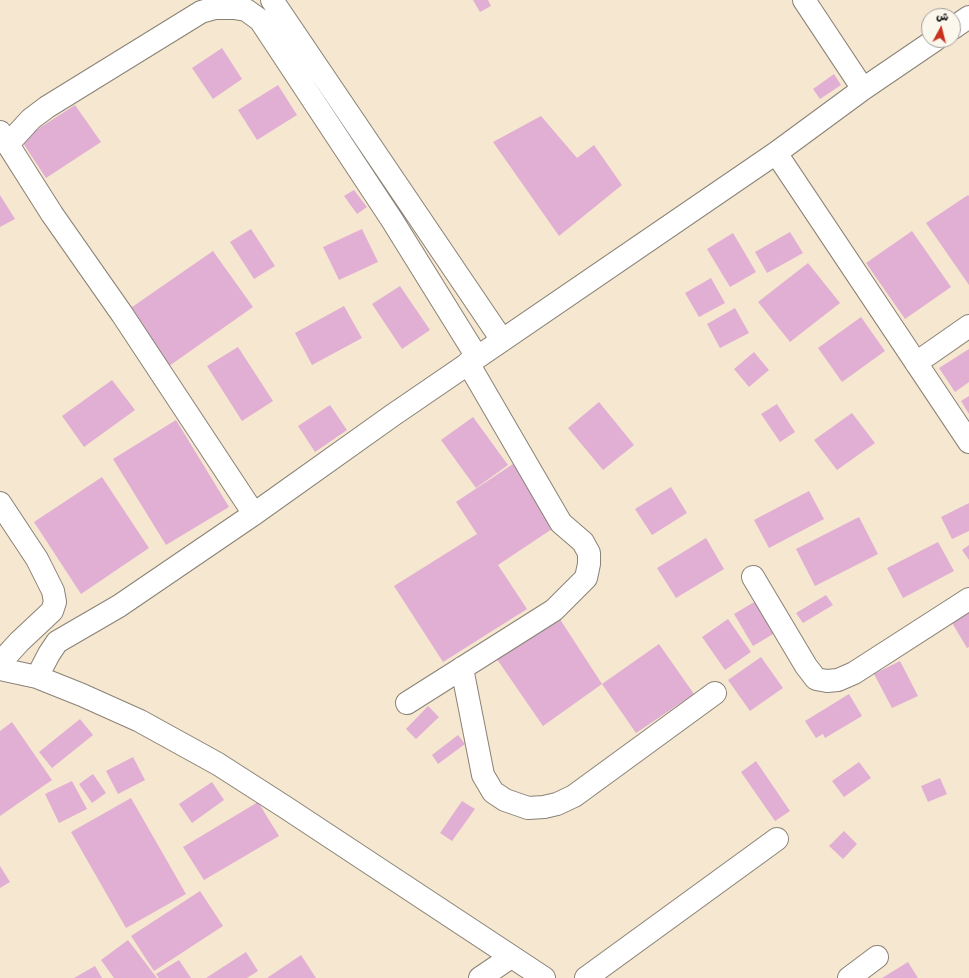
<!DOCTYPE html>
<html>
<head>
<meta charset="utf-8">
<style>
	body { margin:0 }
	#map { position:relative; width:969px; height:978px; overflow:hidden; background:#f6e7d0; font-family:Itim,"Playpen Sans Arabic",sans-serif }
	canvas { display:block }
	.north { position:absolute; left:921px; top:8px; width:40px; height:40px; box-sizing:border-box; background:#fbf7ec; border:1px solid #a29f99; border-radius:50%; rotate:7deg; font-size:11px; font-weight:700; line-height:16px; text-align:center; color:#1c1c1c }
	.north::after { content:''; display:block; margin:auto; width:14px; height:18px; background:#c8321e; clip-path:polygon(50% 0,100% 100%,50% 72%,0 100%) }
</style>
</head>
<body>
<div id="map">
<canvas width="969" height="978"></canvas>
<div class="north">ش</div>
</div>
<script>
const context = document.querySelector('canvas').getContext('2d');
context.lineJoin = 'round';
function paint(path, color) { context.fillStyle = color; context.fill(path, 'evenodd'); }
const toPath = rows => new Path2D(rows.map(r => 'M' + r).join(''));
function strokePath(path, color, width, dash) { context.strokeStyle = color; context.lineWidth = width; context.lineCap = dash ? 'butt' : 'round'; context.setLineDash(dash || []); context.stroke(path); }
const building = toPath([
	[473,0,488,0,491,6,480,12],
	[222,48,242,79,213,99,192,68],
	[834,74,841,85,820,99,813,89],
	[278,85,297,115,257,140,238,110],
	[75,105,101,142,46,178,21,140],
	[541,116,577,158,594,145,622,185,559,236,493,142],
	[354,190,367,207,357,214,344,196],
	[0,195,15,219,0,227],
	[968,195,969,196,969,285,926,223],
	[251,229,275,266,254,279,230,242],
	[362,229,378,262,339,280,323,247],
	[912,231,951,287,905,319,866,263],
	[790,232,803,253,767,273,755,252],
	[733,233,756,272,730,287,707,249],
	[213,251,253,307,162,371,122,314],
	[808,263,840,303,790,342,758,302],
	[711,278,725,303,699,317,685,293],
	[400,286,430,330,402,349,372,304],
	[344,306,362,338,312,365,295,333],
	[735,308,749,333,720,348,707,324],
	[861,317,885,351,842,382,818,348],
	[238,347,273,401,242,421,207,366],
	[969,349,969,382,955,392,939,368],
	[754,352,769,370,749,387,734,369],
	[112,380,135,410,84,447,62,416],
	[969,396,969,414,961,401],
	[599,402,634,445,603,470,568,428],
	[777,404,795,432,780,442,761,414],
	[330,405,347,430,315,452,298,426],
	[852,413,875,443,837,470,814,440],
	[473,417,508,465,476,488,441,440],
	[176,420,229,507,166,545,113,459],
	[519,460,561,523,498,565,527,609,443,662,394,586,477,534,456,502],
	[102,477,149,548,81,594,34,522],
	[671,487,687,513,652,535,635,509],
	[809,491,824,519,769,548,754,520],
	[969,503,969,531,952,539,941,517],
	[859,517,878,554,815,586,796,549],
	[706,538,724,569,676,598,657,568],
	[938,542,954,571,903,598,887,568],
	[969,545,969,560,962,550],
	[826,595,833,605,803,623,796,613],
	[761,598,780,630,753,646,734,614],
	[554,610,602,684,543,726,492,652],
	[969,610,969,647,967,648,951,621],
	[728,619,751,652,725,670,702,637],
	[659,644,694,694,636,733,602,684],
	[761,657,783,688,750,711,728,680],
	[900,661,918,696,892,708,874,674],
	[849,694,862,716,825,738,823,734,816,738,805,721],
	[428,706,439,717,416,739,406,729],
	[80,719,93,735,52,768,39,752],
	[12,722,52,780,0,816,0,731],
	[458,735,465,744,438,764,432,755],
	[133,757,145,780,118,794,106,771],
	[756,761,790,811,775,821,741,772],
	[859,762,871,778,844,797,832,781],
	[93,774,106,793,92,803,79,784],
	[940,778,947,794,928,802,921,786],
	[72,781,87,809,59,823,45,794],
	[212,782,224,800,192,823,179,804],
	[131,798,186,894,126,928,71,832],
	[462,801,475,809,452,841,440,833],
	[258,802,279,836,204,880,183,847],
	[844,831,857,844,843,859,829,846],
	[0,866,10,882,0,888],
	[200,891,223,926,154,971,131,936],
	[128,940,157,978,114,978,101,960],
	[246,952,258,971,247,978,206,978],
	[301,955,316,978,267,978],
	[179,960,191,978,159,978,156,974],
	[908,962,918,978,882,978],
	[95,966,102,978,74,978]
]);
const minor = toPath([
	[272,0,502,340],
	[804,0,863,89],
	[953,28,969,17],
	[0,132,52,214,122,314,254,514],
	[8,144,31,119,47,107,201,12,215,8,234,8,246,10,260,20,392,220,477,357],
	[776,153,969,442],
	[916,363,969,326],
	[0,503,37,559,53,591,55,602,52,611,19,642,0,663],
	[753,577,806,666,816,679,827,681,838,680,854,673,969,599],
	[462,668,483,775,493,792,505,800,528,808,544,807,557,804,574,796,715,693],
	[0,669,37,677,82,695,140,721,218,764,285,807,544,978],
	[37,677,49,654,57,642,119,606,254,514,393,415,776,153,863,89,935,40],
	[407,703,554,610,586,578,589,564,589,553,583,542,561,523,468,363],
	[480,978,511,957],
	[586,978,777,839],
	[849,978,877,957]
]);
paint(building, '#e1afd3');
strokePath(minor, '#898276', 24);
strokePath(minor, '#fff', 22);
</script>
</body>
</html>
